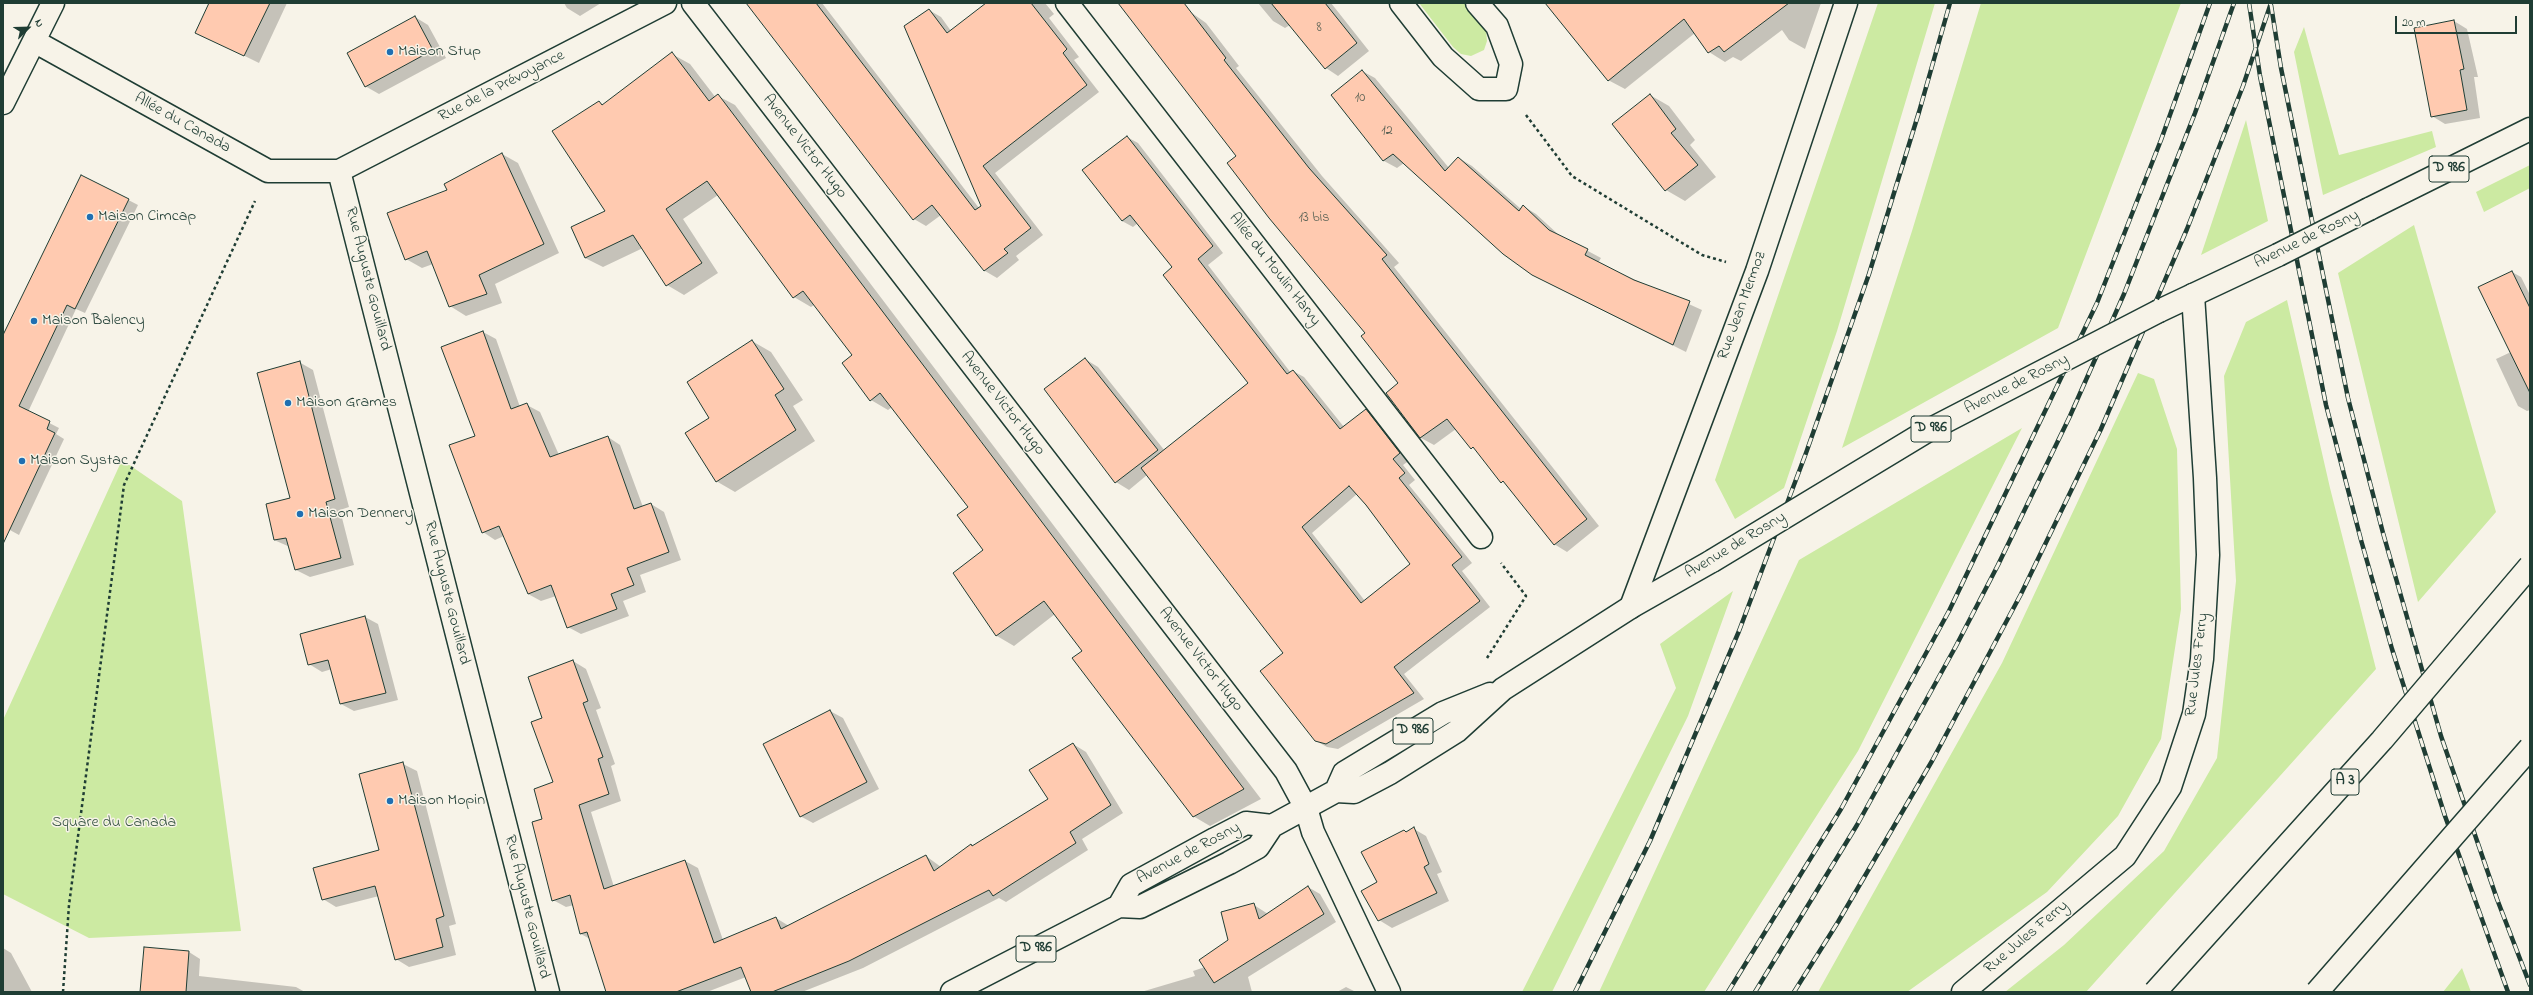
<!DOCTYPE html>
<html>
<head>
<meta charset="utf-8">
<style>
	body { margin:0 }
	#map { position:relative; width:2533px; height:995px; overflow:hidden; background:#f7f3e8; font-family:"Indie Flower",sans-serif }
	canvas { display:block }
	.frame { position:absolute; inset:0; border:4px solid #1f3d34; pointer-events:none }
	.north { position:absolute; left:8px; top:8px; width:40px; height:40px; -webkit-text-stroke:3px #f7f3e8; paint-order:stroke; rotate:67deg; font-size:11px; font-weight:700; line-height:16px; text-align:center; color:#1f3d34 }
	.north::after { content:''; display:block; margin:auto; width:14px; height:18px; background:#1f3d34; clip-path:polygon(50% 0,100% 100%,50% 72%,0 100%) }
	.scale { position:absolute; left:2395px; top:16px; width:122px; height:18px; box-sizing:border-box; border:2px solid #1f3d34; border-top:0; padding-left:5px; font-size:12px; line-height:14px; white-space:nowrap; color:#1f3d34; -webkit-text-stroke:3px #f7f3e8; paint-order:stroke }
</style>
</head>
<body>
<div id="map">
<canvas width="2533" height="995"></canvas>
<div class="frame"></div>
<div class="north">N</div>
<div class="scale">20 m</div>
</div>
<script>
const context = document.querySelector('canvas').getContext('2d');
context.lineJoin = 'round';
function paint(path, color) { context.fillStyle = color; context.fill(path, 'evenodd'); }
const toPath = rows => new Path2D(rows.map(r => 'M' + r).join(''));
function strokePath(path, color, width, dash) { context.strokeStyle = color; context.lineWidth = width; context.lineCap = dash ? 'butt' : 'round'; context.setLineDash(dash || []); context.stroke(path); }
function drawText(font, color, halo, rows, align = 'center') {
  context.font = font + ' "Indie Flower",sans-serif'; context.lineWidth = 3; context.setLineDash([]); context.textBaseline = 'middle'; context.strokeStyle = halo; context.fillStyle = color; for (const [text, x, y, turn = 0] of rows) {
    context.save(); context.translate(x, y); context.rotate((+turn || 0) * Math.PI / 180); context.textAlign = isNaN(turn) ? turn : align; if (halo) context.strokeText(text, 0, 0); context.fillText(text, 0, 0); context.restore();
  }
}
const green = toPath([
	[1419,3,1465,3,1486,31,1487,41,1484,50,1471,56,1461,54,1453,47],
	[1878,3,1935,3,1837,331,1784,488,1735,519,1715,480],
	[1981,3,2181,3,2058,328,1842,448,1912,231],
	[2304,27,2339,155,2432,131,2436,147,2323,195,2294,52],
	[2246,120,2268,221,2201,255],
	[2530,165,2530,188,2484,212,2476,192],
	[2414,225,2496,512,2418,602,2338,273],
	[2287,300,2330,488,2376,669,2086,992,2005,992,2064,945,2164,851,2217,758,2236,581,2224,376,2246,322],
	[2138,373,2154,379,2177,449,2181,609,2161,739,2118,816,2047,892,1907,992,1818,992,2002,663],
	[2022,428,1858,751,1704,992,1599,992,1799,560],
	[122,460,182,501,241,931,89,938,3,894,3,720],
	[1733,591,1688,716,1552,992,1522,992,1676,688,1660,644],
	[2462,968,2471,992,2443,992]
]);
const shadow = toPath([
	[210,3,287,3,259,63,196,32],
	[564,3,601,3,580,16,567,8],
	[748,3,822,3,979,208,982,207,929,10,941,17,951,31,987,3,1045,3,1054,14,1049,18,1079,57,1074,60,1099,92,995,173,1043,235,1016,256,1019,260,997,278,985,271,941,215,926,226,914,219],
	[1136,3,1178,3,1206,23,1239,66,1236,68,1322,176,1399,263,1394,267,1599,526,1567,552,1554,544,1507,484,1456,429,1434,445,1421,438,1387,394,1400,384],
	[1258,3,1331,3,1369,51,1338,76,1326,68,1290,25,1285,28,1273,21],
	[1565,3,1821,3,1805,49,1789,40,1782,30,1741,61,1733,57,1725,62,1709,52,1695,33,1625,89,1608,80],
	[415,17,428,25,446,58,379,94,365,86],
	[2454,21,2467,29,2478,77,2474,77,2480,118,2445,124,2432,116],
	[672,54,690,64,716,98,718,96,735,105,1261,799,1210,826,1193,816,1084,651,1055,614,1014,646,997,636,955,573,985,551,969,507,892,407,888,410,871,400,854,355,814,305,811,307,794,297,718,195,683,219,718,273,684,295,667,285,643,248,603,267,585,258,606,212,599,102,604,105],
	[1362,71,1375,78,1449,168,1459,158,1472,166,1521,209,1523,206,1536,214,1560,236,1601,258,1598,263,1702,310,1686,352,1546,282,1404,163,1397,168,1384,161,1332,96],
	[1650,95,1669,106,1695,140,1690,145,1716,177,1685,201,1666,190],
	[1127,137,1138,143,1223,253,1208,265,1291,373,1293,371,1304,377,1344,427,1366,410,1377,416,1410,460,1403,465,1415,480,1409,485,1472,563,1462,571,1490,607,1404,674,1424,699,1338,749,1327,747,1316,741,1285,653,1147,475,1129,490,1116,482,1045,390,1085,359,1098,367,1165,451,1250,383,1173,267,1138,223,1133,227,1122,221],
	[1357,494,1412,564,1365,601,1312,533],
	[502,154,518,163,559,253,495,284,502,303,466,316,450,306,433,264,422,268,406,259,448,191],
	[82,176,138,205,85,313,76,309,28,412,59,428,56,434,64,439,19,535,8,529,3,538,3,339],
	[2512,272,2521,277,2530,295,2530,410,2527,411,2518,406,2496,359,2511,352],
	[483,332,496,339,520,407,527,405,540,412,559,455,608,437,620,445,643,507,651,504,664,512,681,560,640,575,646,592,623,601,629,616,581,634,568,627,556,596,541,601,528,594,504,536,495,540,483,532,476,437],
	[752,341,771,352,803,400,793,406,815,441,735,492,716,481,711,418],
	[299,362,313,370,349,507,340,510,354,565,310,577,296,570,290,547,274,540,291,498],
	[365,617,378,624,398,700,354,711,341,704,332,669,322,672,309,664,301,635],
	[573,661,586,669,601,708,596,710,615,764,611,766,621,801,591,812,614,887,685,861,698,868,723,940,776,918,789,926,926,856,941,867,971,845,973,847,1049,800,1073,744,1086,752,1123,813,1082,839,1088,850,1006,902,999,898,863,968,802,992,752,992,746,977,707,992,607,992,590,939,581,934,574,905,566,907,553,900,543,819,555,783,544,718],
	[830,711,843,718,879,789,813,823,800,816],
	[403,764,417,771,456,924,449,926,456,955,409,967,396,959,379,896,336,907,323,899,380,851],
	[1414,829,1426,836,1442,872,1437,874,1449,901,1392,928,1379,920,1404,831,1407,832],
	[1308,887,1320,894,1336,922,1248,977,1252,992,1141,992,1195,976,1193,971,1205,967,1229,941,1254,905,1268,914],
	[3,948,11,953,32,992,3,992],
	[145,948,189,952,200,959,199,976,296,987,305,992,141,992],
	[1346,987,1356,992,1337,992]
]);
const building = toPath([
	[209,3,270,3,244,56,195,33,209,3],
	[746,3,816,3,975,210,981,206,904,26,929,9,947,33,986,3,1031,3,1067,49,1063,53,1087,85,983,166,1031,228,1004,249,1008,253,984,271,932,205,913,220,746,3],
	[1118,3,1184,3,1226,58,1224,60,1309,168,1387,255,1382,259,1587,519,1554,545,1503,481,1501,483,1473,447,1471,449,1447,419,1420,438,1386,393,1398,383,1361,336,1365,333,1269,218,1227,163,1236,156,1118,3],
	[1271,3,1325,3,1357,43,1325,69,1271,3],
	[1545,3,1789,3,1724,52,1719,46,1708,53,1684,19,1608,81,1545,3],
	[415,16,433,50,365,87,347,53,415,16],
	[2454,20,2464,69,2460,70,2467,110,2431,117,2414,28,2454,20],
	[672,52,709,101,718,94,1244,789,1193,817,1072,658,1082,651,1044,601,996,636,953,573,983,550,957,515,968,507,880,393,870,401,842,363,852,355,803,291,793,298,707,181,666,209,702,263,666,286,633,235,585,258,571,227,605,211,552,131,599,101,602,105,672,52],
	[1362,70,1445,171,1458,157,1519,211,1523,205,1549,230,1588,249,1585,255,1634,280,1690,301,1673,345,1532,275,1503,254,1393,154,1383,161,1331,95,1362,70],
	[1650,94,1676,129,1671,133,1698,165,1665,191,1612,124,1650,94],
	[1127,136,1213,246,1198,259,1287,374,1293,370,1340,429,1366,409,1400,453,1393,459,1405,473,1399,478,1462,557,1452,565,1480,601,1394,667,1414,693,1326,744,1315,741,1260,671,1283,653,1141,468,1248,383,1163,275,1172,267,1130,215,1122,221,1082,170,1127,136],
	[1349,486,1366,505,1410,564,1361,603,1302,527,1349,486],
	[502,153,544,244,479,275,487,294,449,307,427,251,405,260,387,213,447,190,444,184,502,153],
	[81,175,129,199,75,309,67,305,19,406,50,421,47,429,55,433,3,544,3,335,81,175],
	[2512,271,2530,308,2530,393,2478,287,2512,271],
	[483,331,511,409,527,403,550,457,608,436,634,509,651,503,669,552,627,568,634,585,611,594,617,609,567,628,551,585,528,594,499,526,482,533,449,445,475,436,441,347,483,331],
	[752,340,784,389,775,395,796,430,716,482,685,433,709,418,687,382,752,340],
	[1085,358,1158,450,1115,483,1044,389,1085,358],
	[300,361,335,499,326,502,341,558,295,570,286,538,274,540,266,504,290,498,257,373,300,361],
	[365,616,386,693,340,704,328,660,308,665,300,634,365,616],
	[573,660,588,701,583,703,603,757,598,759,609,794,579,805,604,889,685,860,714,943,776,917,781,929,926,855,934,871,971,844,972,846,1048,799,1029,770,1073,743,1111,805,1070,832,1076,843,993,896,989,890,849,961,772,992,751,992,741,967,676,992,606,992,587,932,580,934,570,895,552,901,532,822,542,819,534,789,553,782,531,722,542,718,528,677,573,660],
	[830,710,867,782,800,817,763,744,830,710],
	[403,762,444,916,436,919,443,947,395,960,375,886,322,900,313,868,379,850,359,774,403,762],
	[1414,827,1429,864,1424,867,1437,893,1378,921,1361,891,1377,882,1361,852,1404,830,1406,832,1414,827],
	[1308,886,1324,914,1214,983,1199,960,1228,940,1221,912,1254,903,1259,919,1308,886],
	[144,947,189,951,186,992,140,992,144,947]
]);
const path = toPath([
	[1526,115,1572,176,1702,255,1726,262],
	[1487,658,1526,596,1501,563],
	[63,992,69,905,124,485,255,201]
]);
const minor = toPath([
	[693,3,1286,771,1306,808,1313,832,1389,992],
	[1067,3,1481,537],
	[1401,3,1443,57,1479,89,1506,89,1511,64,1497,26,1477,3],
	[34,41,268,171,339,171,665,3],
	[3,103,53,3],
	[339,171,548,992],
	[1631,607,1757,271,1846,3],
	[1963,992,2125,856,2170,787,2194,714,2202,659,2208,555,2205,478,2193,295]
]);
const major = toPath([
	[2369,209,2530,129],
	[2159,311,2278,255],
	[1336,791,1344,773,1443,713,1490,694],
	[1119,906,1131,885,1215,839,1246,823,1272,826],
	[952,992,1119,906,1140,907,1229,863,1258,847,1272,826,1336,791,1354,792,1390,773,1457,731,1503,689,1631,607,1712,561]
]);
const rail = toPath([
	[2249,3,2260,76,2326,405,2361,540,2392,649,2445,816,2508,992],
	[2271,5,2281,68,2348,398,2383,533,2441,736,2497,899,2530,985],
	[1575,992,1650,841,1739,631,1806,453,1869,274,1919,112,1950,3],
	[1728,992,1841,809,1949,611,2097,303,2161,140,2210,3],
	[1755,992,1857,825,1956,646,1998,565,2070,416,2124,294,2195,113,2234,3],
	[1794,992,1838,922,1932,761,2021,594,2101,429,2187,229,2243,86,2271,3]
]);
const majorBridge = toPath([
	[2278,255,2369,209],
	[1712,561,1927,431,2159,311]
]);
const highwayBridge = toPath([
	[2155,992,2382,740,2530,566],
	[2317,992,2530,748]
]);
const markers = [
	[390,52,4,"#1f6fb2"],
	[90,217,4,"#1f6fb2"],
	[34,321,4,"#1f6fb2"],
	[288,403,4,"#1f6fb2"],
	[22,461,4,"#1f6fb2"],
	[300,514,4,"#1f6fb2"],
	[390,801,4,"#1f6fb2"]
];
const numberNames = [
	["8",1319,29],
	["10",1360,99],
	["12",1387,132],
	["13 bis",1314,219]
];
const shields = [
	[2449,169,40],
	[1931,429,40],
	[1413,731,40],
	[2345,782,28],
	[1036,949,40]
];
const shieldNames = [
	["D 986",2449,169],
	["D 986",1931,429],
	["D 986",1413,731],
	["A 3",2345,782],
	["D 986",1036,949]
];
const poiNames = [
	["Maison Stup",398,52],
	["Maison Cimcap",98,217],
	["Maison Balency",42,321],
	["Maison Grames",296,403],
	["Maison Systac",30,461],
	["Maison Dennery",308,514],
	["Maison Mopin",398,801]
];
const streetNames = [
	["Rue de la Prévoyance",502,87,-27],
	["Allée du Canada",182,124,29],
	["Avenue Victor Hugo",804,147,52],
	["Avenue de Rosny",2307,240,-26],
	["Allée du Moulin Harvy",1274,270,52],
	["Rue Auguste Gouillard",367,279,76],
	["Rue Jean Mermoz",1743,306,-70],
	["Avenue de Rosny",2017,385,-27],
	["Avenue Victor Hugo",1002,404,52],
	["Avenue de Rosny",1736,546,-31],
	["Rue Auguste Gouillard",446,593,76],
	["Avenue Victor Hugo",1200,660,52],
	["Rue Jules Ferry",2198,665,-83],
	["Avenue de Rosny",1189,854,-28],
	["Rue Auguste Gouillard",526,907,76],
	["Rue Jules Ferry",2027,938,-40]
];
const parkNames = [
	["Square du Canada",114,823]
];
paint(green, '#cceaa2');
paint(shadow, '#0003');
paint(building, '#ffcab0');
strokePath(building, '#1f3d34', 1);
strokePath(minor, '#1f3d34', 25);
strokePath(major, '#1f3d34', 25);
strokePath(path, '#1f3d34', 2.5, [3, 3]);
strokePath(minor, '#f7f3e8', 22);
strokePath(major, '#f7f3e8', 22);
strokePath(rail, '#1f3d34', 4.5);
strokePath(rail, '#f7f3e8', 3, [9]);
strokePath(majorBridge, '#1f3d34', 25, []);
strokePath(highwayBridge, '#1f3d34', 25, []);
strokePath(majorBridge, '#f7f3e8', 22);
strokePath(highwayBridge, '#f7f3e8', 22);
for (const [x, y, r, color] of markers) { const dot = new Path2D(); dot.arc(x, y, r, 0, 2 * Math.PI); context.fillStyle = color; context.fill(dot); strokePath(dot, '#f7f3e8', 1.5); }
drawText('14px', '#576053', null, numberNames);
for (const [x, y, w] of shields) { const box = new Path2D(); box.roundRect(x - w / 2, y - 13, w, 26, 3); context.fillStyle = '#f7f3e8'; context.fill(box); strokePath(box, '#1f3d34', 1); }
drawText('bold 15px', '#1f3d34', null, shieldNames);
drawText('16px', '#1f3d34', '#f7f3e8', poiNames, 'left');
drawText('16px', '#1f3d34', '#f7f3e8', streetNames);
drawText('16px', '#395744', '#f7f3e8', parkNames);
</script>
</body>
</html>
